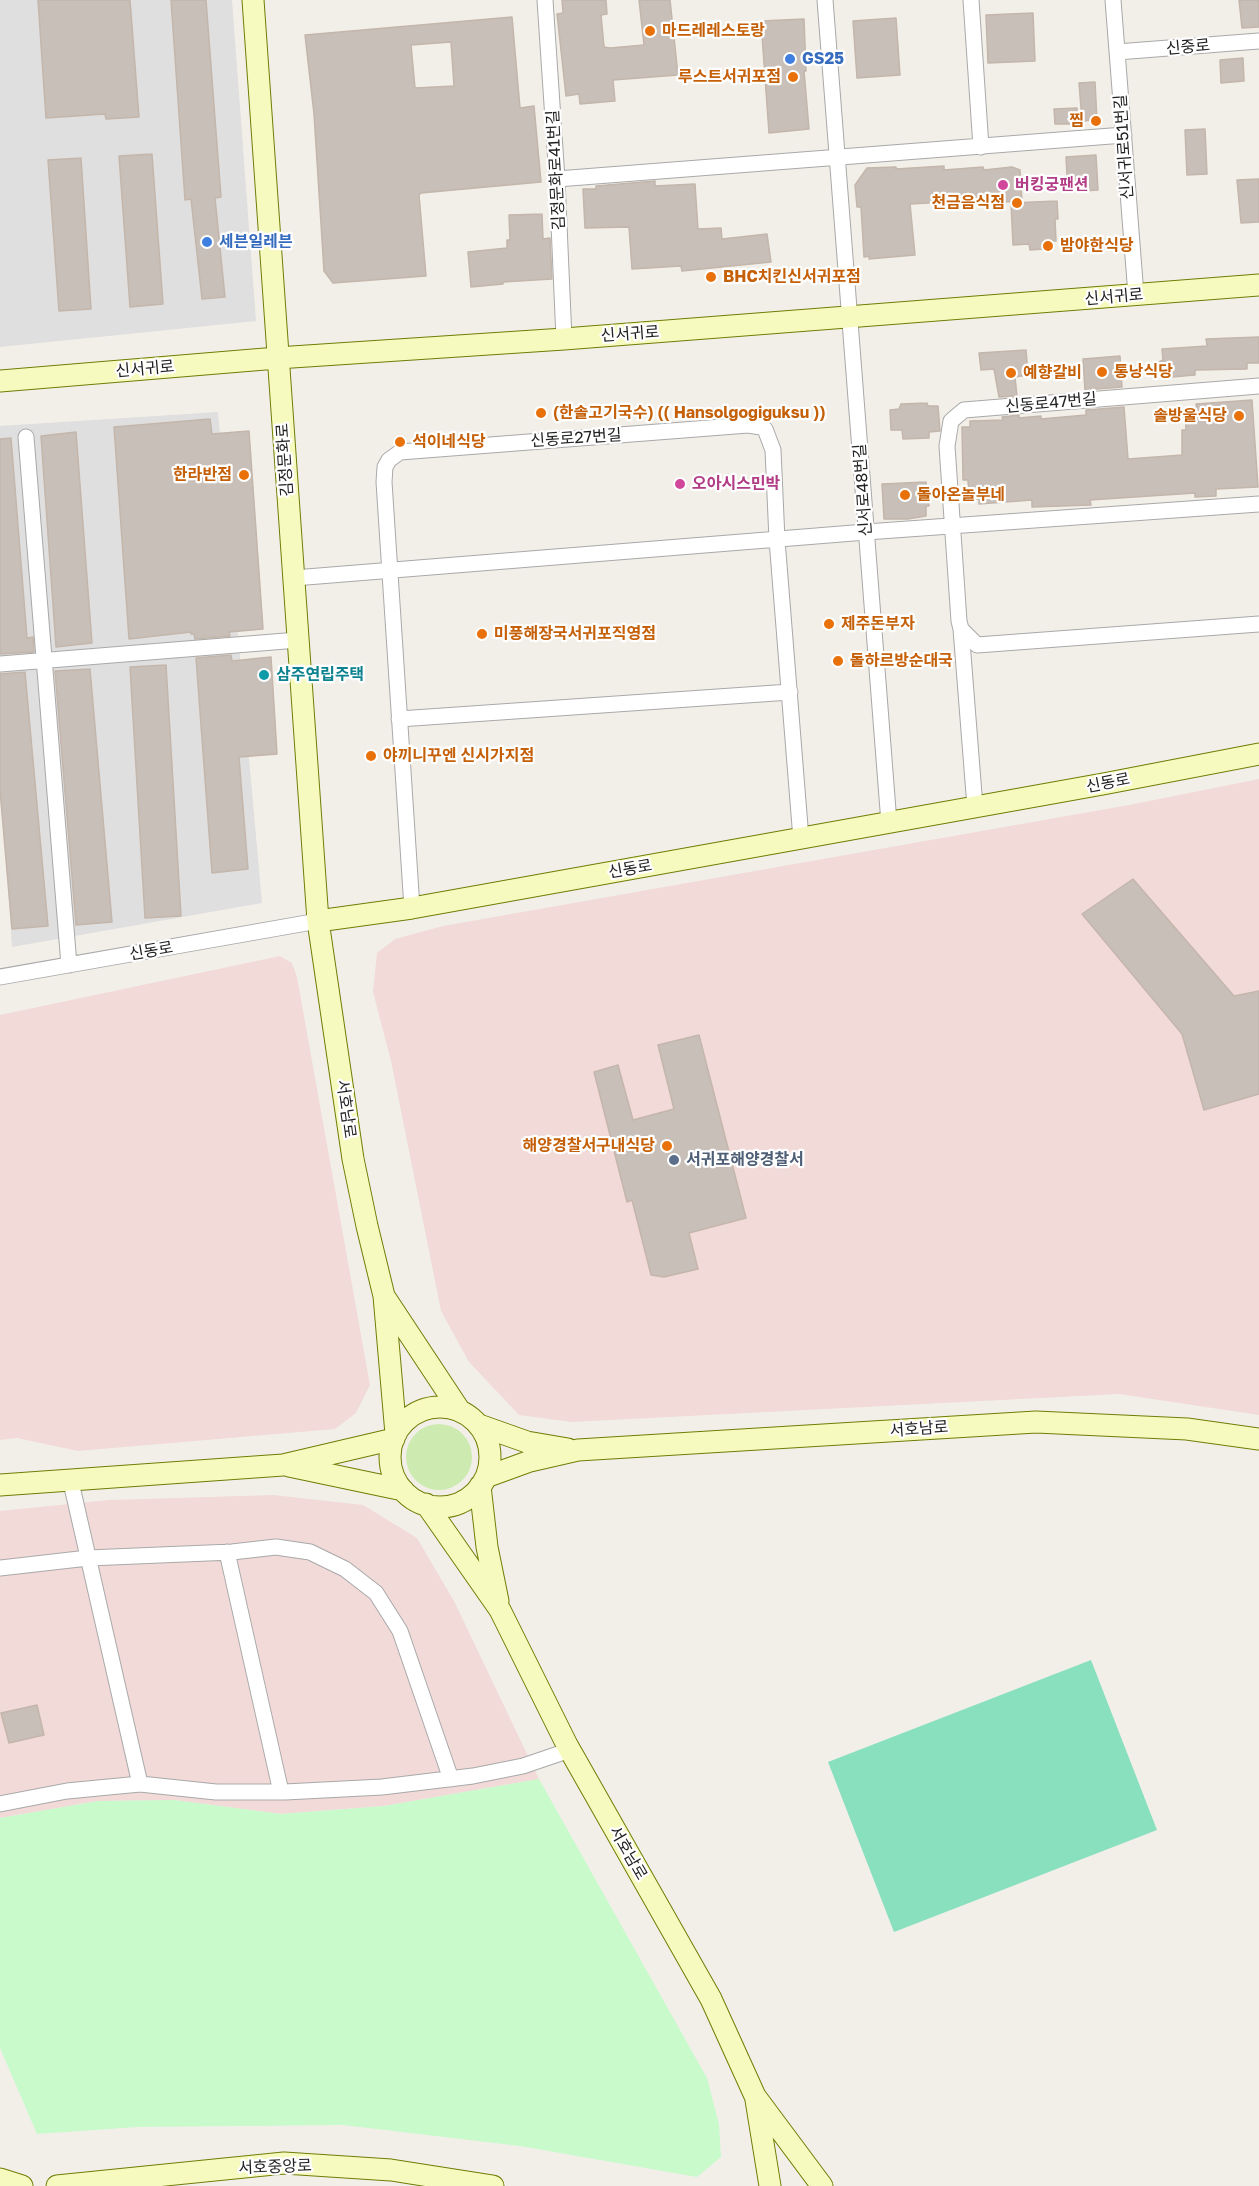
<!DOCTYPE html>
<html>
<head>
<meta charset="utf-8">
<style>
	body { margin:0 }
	canvas { display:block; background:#f2efe9 }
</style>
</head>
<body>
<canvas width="1259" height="2186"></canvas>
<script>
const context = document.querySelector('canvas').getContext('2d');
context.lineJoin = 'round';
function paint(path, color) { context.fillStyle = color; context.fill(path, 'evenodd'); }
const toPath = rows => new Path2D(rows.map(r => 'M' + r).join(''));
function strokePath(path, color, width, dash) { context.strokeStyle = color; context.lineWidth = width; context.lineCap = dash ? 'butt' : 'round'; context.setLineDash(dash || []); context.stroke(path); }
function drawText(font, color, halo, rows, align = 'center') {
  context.font = font + ' "Golos Text","Noto Sans KR",sans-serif'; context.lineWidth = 4.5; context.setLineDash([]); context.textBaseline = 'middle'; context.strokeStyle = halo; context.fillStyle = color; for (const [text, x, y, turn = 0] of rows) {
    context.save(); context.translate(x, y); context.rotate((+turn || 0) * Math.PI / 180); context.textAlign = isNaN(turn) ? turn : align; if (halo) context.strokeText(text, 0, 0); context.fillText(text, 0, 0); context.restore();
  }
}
const residential = toPath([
	[0,0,232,0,256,321,0,347],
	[218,412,262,903,12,947,0,771,0,426]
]);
const commercial = toPath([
	[1259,779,1259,1415,1119,1394,572,1422,519,1415,469,1362,441,1311,391,1061,373,992,377,953,395,939,443,926,1129,805],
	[280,956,292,963,297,977,370,1385,356,1413,335,1429,78,1451,17,1438,0,1440,0,1015],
	[274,1495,363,1505,417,1538,454,1601,539,1779,384,1806,281,1814,174,1800,98,1801,0,1818,0,1511,109,1500]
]);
const grass = toPath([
	'406 1457a33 33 0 1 1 66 0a33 33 0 1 1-66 0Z'
]);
const park = toPath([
	[539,1779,707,2078,719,2124,721,2157,697,2177,520,2146,343,2125,137,2127,37,2134,0,2048,0,1818,98,1801,174,1800,281,1814,384,1806]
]);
const pitch = toPath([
	[1091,1660,1157,1830,894,1932,828,1762]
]);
const building = toPath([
	[38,0,130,0,139,117,106,119,105,114,46,118,38,0],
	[171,0,206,0,221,197,215,198,225,297,202,299,191,199,185,200,171,0],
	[562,0,606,0,607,14,601,15,604,47,610,48,644,45,639,0,670,0,678,75,613,80,615,101,580,104,579,94,566,96,557,14,563,13,562,0],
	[1239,0,1259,0,1259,27,1242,28,1239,0],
	[1033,13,1035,61,988,63,986,15,1033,13],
	[512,17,520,108,534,106,541,182,421,193,419,195,426,276,333,283,324,271,314,114,305,35,512,17],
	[451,42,454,86,415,88,411,45,451,42],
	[896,18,900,75,857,78,853,21,896,18],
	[804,19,806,71,804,71,809,129,769,133,761,21,804,19],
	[1243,58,1244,81,1221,83,1220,60,1243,58],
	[1095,82,1097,120,1082,121,1079,83,1095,82],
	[1077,108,1077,124,1055,124,1054,109,1077,108],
	[1205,129,1207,174,1187,175,1185,130,1205,129],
	[152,154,163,304,130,307,119,156,152,154],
	[1096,155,1098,190,1068,192,1066,157,1096,155],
	[81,158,91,309,59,311,48,160,81,158],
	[944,166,944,170,983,167,984,170,1012,167,1020,170,1022,201,947,205,947,202,910,204,915,255,869,259,869,256,864,257,861,207,857,207,855,185,867,168,896,167,896,169,944,166],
	[1259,179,1259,222,1241,223,1237,180,1259,179],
	[655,181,655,186,695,184,698,229,721,228,722,239,767,234,771,262,682,271,681,266,632,269,629,227,585,228,583,189,596,189,596,186,655,181],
	[1057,201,1058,219,1055,219,1056,241,1044,241,1044,249,1030,250,1029,244,1013,245,1011,203,1057,201],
	[542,214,543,239,550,238,552,279,503,282,503,284,471,287,468,252,507,248,507,240,510,240,509,215,542,214],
	[1259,337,1259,363,1247,363,1247,369,1195,370,1195,375,1161,378,1159,362,1163,360,1162,349,1207,346,1206,339,1259,337],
	[1026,350,1028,375,1015,377,1017,396,999,397,994,369,981,370,979,353,1026,350],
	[1120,356,1122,387,1085,390,1083,359,1120,356],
	[1252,400,1258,487,1216,489,1216,496,1195,497,1195,493,1090,500,1091,505,1032,507,1032,500,979,504,979,499,969,499,968,480,963,480,962,427,970,427,970,421,1003,420,1002,417,1019,415,1019,418,1041,416,1041,419,1086,415,1086,410,1124,407,1128,459,1182,455,1182,430,1186,430,1185,408,1197,407,1196,404,1252,400],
	[927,403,928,406,938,406,940,431,929,432,929,438,903,439,902,430,891,430,890,410,899,409,901,404,927,403],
	[210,419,212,434,249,431,263,629,229,632,230,636,195,639,194,634,191,634,191,632,129,639,114,427,210,419],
	[76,432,92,643,56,647,41,436,76,432],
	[11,438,27,638,33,637,34,652,0,654,0,439,11,438],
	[926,482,929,506,926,506,926,516,908,519,884,519,882,484,926,482],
	[231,655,232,661,271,657,277,754,239,757,248,869,212,873,196,658,231,655],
	[166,665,181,916,145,918,130,667,166,665],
	[90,669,112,922,76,925,55,671,90,669],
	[25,672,48,926,12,929,0,790,0,674,25,672],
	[1133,879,1234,996,1259,991,1259,1094,1204,1110,1182,1034,1082,914,1133,879],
	[699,1035,746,1218,689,1233,698,1269,664,1277,651,1275,632,1200,627,1202,594,1072,618,1065,633,1120,674,1109,658,1045,699,1035],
	[37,1705,44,1735,9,1743,1,1713,37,1705]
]);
const street = toPath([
	[545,0,557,179,564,339],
	[825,0,889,823],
	[971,0,981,147],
	[1113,0,1136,295],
	[1117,52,1259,41],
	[557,179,1124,135],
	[1259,386,964,410,951,421,947,446,959,621,961,629,977,645,1259,624],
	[26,437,69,965],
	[294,578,866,532,1259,504],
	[961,629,975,807],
	[0,664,298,640],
	[399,719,790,692],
	[412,908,384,482,385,467,389,460,400,452,748,425,761,427,765,429,773,450,777,540,801,839],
	[0,977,318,921],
	[70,1478,140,1784],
	[227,1552,281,1792],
	[0,1568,88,1558,232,1552,276,1547,310,1552,345,1569,376,1593,400,1631,451,1779],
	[0,1804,67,1791,140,1784,216,1792,285,1792,382,1787,473,1776,523,1766,570,1750]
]);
const secondary = toPath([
	[253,0,318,921,353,1159,367,1226,384,1296,396,1434],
	[0,381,277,358,564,339,1259,285],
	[318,921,412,908,1103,784,1259,754],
	[386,1299,460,1411],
	'390 1457a50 50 0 1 1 100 0a50 50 0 1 1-100 0Z',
	[479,1425,527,1442,568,1449],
	[289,1466,403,1490],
	[486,1477,530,1461,578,1450,1036,1422,1187,1429,1259,1439],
	[0,1485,283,1465,394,1439],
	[480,1486,487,1547,498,1601],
	[426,1504,500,1610,567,1745,711,1999,755,2096,822,2186],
	[756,2100,770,2186],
	[0,2179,22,2186],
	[57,2186,284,2163,391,2170,493,2186]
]);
const markers = [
	[650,31,6,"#e8710a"],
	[790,59,6,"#3f7fe0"],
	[793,77,6,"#e8710a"],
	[1096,121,6,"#e8710a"],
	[1003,185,6,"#d1479c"],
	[1017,203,6,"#e8710a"],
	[207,242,6,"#3f7fe0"],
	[1048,246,6,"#e8710a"],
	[711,277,6,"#e8710a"],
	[1102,372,6,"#e8710a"],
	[1011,373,6,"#e8710a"],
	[541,413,6,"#e8710a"],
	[1239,416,6,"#e8710a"],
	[400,442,6,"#e8710a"],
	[244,475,6,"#e8710a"],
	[680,484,6,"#d1479c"],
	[905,495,6,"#e8710a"],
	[829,624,6,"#e8710a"],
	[482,634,6,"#e8710a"],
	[838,661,6,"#e8710a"],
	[264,675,6,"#0f9aa8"],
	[371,756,6,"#e8710a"],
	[667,1146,6,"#e8710a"],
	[674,1160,6,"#5c6f8a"]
];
const foodNames = [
	["마드레레스토랑",662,31],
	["루스트서귀포점",781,77,"right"],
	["찜",1084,121,"right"],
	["천금음식점",1005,203,"right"],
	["밤야한식당",1060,246],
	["BHC치킨신서귀포점",723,277],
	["통낭식당",1114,372],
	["예향갈비",1023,373],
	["(한솔고기국수) (( Hansolgogiguksu ))",553,413],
	["솔방울식당",1227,416,"right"],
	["석이네식당",412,442],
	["한라반점",232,475,"right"],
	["돌아온놀부네",917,495],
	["제주돈부자",841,624],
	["미풍해장국서귀포직영점",494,634],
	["돌하르방순대국",850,661],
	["야끼니꾸엔 신시가지점",383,756],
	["해양경찰서구내식당",655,1146,"right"]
];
const streetNames = [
	["신중로",1188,47,-5],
	["신서귀로51번길",1124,147,-94],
	["김정문화로41번길",556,170,-93],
	["신서귀로",1114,297,-5],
	["신서귀로",630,334,-4],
	["신서귀로",145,369,-5],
	["신동로47번길",1051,403,-5],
	["신동로27번길",576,438,-4],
	["김정문화로",285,460,-94],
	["신서로48번길",863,490,-94],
	["신동로",1108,783,-11],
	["신동로",630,869,-10],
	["신동로",151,951,-10],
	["서호남로",346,1109,82],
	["서호남로",919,1429,-4],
	["서호남로",628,1853,60],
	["서호중앙로",275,2167,-2]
];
const shopNames = [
	["GS25",802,59],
	["세븐일레븐",219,242]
];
const hotelNames = [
	["버킹궁팬션",1015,185],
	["오아시스민박",692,484]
];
const cultureNames = [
	["삼주연립주택",276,675]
];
const serviceNames = [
	["서귀포해양경찰서",686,1160]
];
paint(residential, '#e0dfdf');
paint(commercial, '#f2dad9');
paint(grass, '#cdebb0');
paint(park, '#c8facc');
paint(pitch, '#88e0be');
paint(building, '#c7bfb8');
strokePath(building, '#c4b6ab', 1.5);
strokePath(street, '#a9a9a9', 17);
strokePath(secondary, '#707d05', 23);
strokePath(street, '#fff', 15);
strokePath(secondary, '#f7fabf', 21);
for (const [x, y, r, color] of markers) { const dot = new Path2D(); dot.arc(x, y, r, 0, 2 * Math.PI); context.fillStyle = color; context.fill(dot); strokePath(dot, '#fff', 2); }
drawText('bold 16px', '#c56008', '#fff', foodNames, 'left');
drawText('16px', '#222', '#fff', streetNames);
drawText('bold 16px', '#366cbe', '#fff', shopNames, 'left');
drawText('bold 16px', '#b23c85', '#fff', hotelNames, 'left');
drawText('bold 16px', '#0d838f', '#fff', cultureNames, 'left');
drawText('bold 16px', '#4e5e75', '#fff', serviceNames, 'left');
</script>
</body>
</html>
